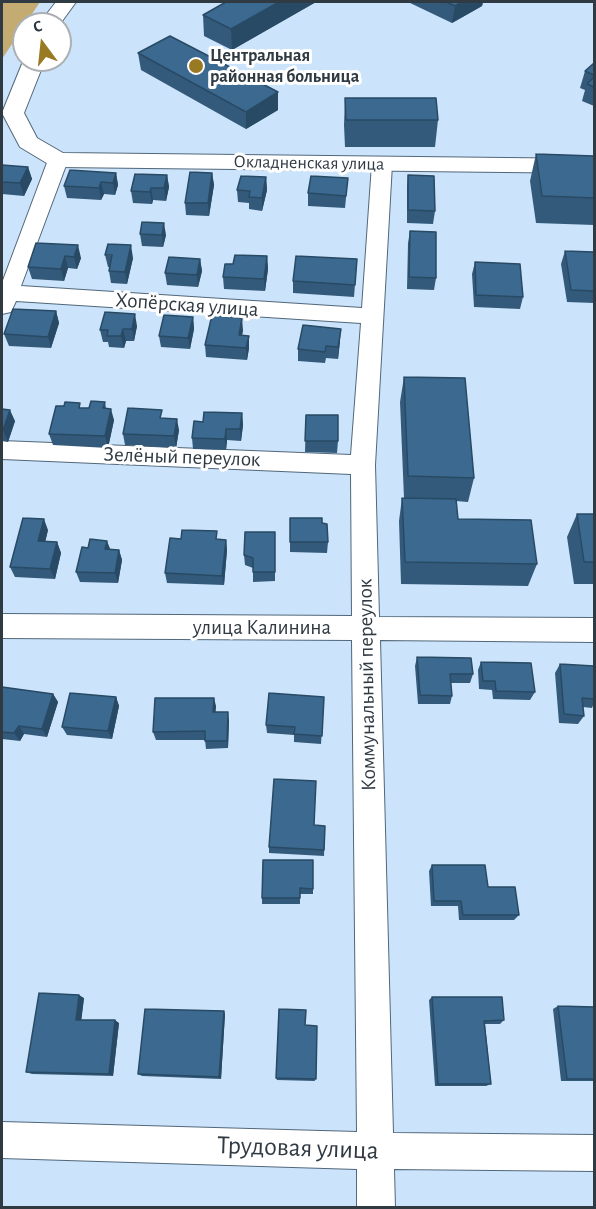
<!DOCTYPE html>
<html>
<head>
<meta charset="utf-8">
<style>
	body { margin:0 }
	#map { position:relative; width:596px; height:1209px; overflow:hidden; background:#cbe4fb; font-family:"Alegreya Sans",sans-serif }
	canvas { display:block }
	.frame { position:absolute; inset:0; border:3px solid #303a43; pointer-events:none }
	.north { position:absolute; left:12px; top:12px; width:60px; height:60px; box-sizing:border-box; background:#fff; border:2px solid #acb0b4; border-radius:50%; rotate:345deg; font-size:16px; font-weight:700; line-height:24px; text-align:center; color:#303a43 }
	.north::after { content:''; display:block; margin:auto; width:21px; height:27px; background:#9a7923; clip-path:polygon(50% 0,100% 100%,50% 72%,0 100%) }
</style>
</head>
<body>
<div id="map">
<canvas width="596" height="1209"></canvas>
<div class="frame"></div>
<div class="north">С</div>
</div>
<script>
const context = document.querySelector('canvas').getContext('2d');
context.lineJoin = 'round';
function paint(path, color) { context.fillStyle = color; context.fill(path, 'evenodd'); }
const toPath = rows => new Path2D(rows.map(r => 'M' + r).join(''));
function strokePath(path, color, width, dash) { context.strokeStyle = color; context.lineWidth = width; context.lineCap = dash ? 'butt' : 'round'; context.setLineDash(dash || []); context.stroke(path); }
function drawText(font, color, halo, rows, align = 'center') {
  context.font = font + ' "Alegreya Sans",sans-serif'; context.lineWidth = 6; context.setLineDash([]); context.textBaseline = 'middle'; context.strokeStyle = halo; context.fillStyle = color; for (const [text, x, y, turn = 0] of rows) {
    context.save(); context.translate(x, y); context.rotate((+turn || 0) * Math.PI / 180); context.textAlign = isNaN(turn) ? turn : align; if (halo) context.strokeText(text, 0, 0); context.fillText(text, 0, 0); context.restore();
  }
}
const forest = toPath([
	[2,2,40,2,2,59]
]);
const minor = toPath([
	[58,154,65,156,68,160,21,286,362,308,372,164,375,160,382,158,389,160,392,164,375,465,379,617,594,618,594,642,380,640,393,1133,594,1135,594,1171,394,1169,395,1208,357,1208,357,1169,2,1158,2,1122,357,1132,352,640,2,638,2,614,352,616,351,474,2,459,2,441,351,455,361,323,16,301,11,312,2,314,2,283,48,160,51,156,58,154]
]);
const major = toPath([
	[56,2,76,2,60,24,39,24,56,2],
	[24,59,45,60,24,113,37,138,63,153,594,159,594,173,58,167,50,165,20,147,2,113,24,59]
]);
const wall = toPath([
	[226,2,316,2,232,50,204,36,203,15],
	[408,2,483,2,482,6,452,23],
	[138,53,278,92,278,110,246,129,141,70],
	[594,63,594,106,582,101,585,90,580,88,585,71],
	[345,98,438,120,435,147,345,147,344,125],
	[536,154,594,156,594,225,536,223,530,181],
	[2,165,28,167,32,179,24,196,2,194],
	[116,173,118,185,115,195,104,194,101,200,67,198,64,186],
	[212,173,214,185,209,216,186,215,185,203],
	[167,175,169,187,166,201,153,200,152,204,133,203,131,191],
	[408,175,435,211,433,224,407,223,407,187],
	[266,177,267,190,262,211,249,209,249,203,238,202,237,190],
	[348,178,345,208,308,206,308,193],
	[410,231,436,278,434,290,407,289,408,243],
	[140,234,166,235,163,247,142,246],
	[36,243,81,258,77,269,68,268,64,281,32,279,28,267],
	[565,251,594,252,594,303,567,302,561,264],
	[105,255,133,258,127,284,111,283,109,271,109,267,108,267],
	[267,256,268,269,265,291,224,289,223,277,233,264],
	[200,259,202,271,198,287,167,285,165,273],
	[357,259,354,297,293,293,293,281],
	[475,262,523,297,520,309,474,307,472,274],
	[56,311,59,323,51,348,9,346,4,334],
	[193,317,194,329,190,349,161,347,159,336],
	[137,326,134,341,126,341,124,348,109,347,108,342,103,342,100,330],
	[243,330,242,335,249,336,249,348,247,360,206,357,205,345],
	[340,341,338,359,326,358,325,363,298,361,298,349],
	[404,377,474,478,468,502,456,501,458,519,537,564,528,586,401,584,399,521,402,498,404,498,400,402],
	[105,402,106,408,114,420,108,448,53,445,49,434,82,408,89,408],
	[2,409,15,421,8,442,2,441],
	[242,413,243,425,241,441,227,440,226,450,193,449,192,438,203,422],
	[306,415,338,441,337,453,305,452],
	[163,418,179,430,176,448,125,445,123,434],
	[577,514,594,514,594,584,574,584,567,537],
	[290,518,322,523,328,542,327,553,290,552],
	[48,530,45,542,57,542,61,553,55,579,15,577,10,567],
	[275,532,275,581,253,582,253,568,245,565,244,555],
	[218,539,226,540,227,550,224,585,167,583,165,573],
	[110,549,119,550,122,560,118,583,80,582,76,572],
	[417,657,473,674,470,683,451,683,452,696,450,704,418,704,415,666],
	[481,662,535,692,530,700,493,699,492,690,479,689,478,670],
	[560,664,594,672,594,703,592,708,583,707,584,716,578,724,559,723,555,673],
	[2,687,53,694,58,702,47,737,24,734,20,741,2,739],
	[116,697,119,706,112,739,67,735,62,727],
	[324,697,321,744,294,742,294,735,267,733,266,725],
	[216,706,215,712,229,720,228,748,206,749,205,740,156,740,153,732],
	[325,826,324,856,269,853,269,847],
	[313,860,313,894,300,894,300,904,262,904,262,898],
	[432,865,519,915,514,920,459,920,458,906,431,906,429,871],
	[432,997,504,1020,500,1024,485,1024,491,1084,486,1086,435,1086,429,1000],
	[84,998,81,1020,119,1023,113,1076,32,1074,26,1072],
	[558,1006,594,1007,594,1081,561,1081,553,1009],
	[225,1014,221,1079,142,1076,138,1074],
	[305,1025,315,1081,277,1080,276,1078]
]);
const shadedWall = toPath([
	[279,2,316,2,232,50,231,29],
	[462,2,483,2,482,6,452,23,455,6],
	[278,92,278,110,246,129,246,112],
	[28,167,32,179,24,196,20,183],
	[116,173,118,185,115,195,113,183],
	[212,173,214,185,209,216,208,203],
	[167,175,169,187,166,201,164,188],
	[266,177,267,190,262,211,262,198],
	[101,182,104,194,101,200,99,188],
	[151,188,153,200,152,204,150,192],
	[164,223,166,235,163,247,162,235],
	[78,245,81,258,77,269,74,257],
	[131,245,133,258,127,284,125,272],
	[65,256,68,268,64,281,61,269],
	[267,256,268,269,265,291,264,279],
	[200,259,202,271,198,287,197,275],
	[56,311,59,323,51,348,48,337],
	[135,314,137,326,134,341,132,329],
	[193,317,194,329,190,349,188,338],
	[242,318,243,330,240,347,239,335],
	[123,329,126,341,124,348,121,336],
	[341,329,340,341,338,359,338,347],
	[249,336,249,348,247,360,246,348],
	[111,409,114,420,108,448,105,436],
	[10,410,15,421,8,442,3,430],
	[242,413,243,425,241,441,240,429],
	[177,419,179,430,176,448,174,436],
	[226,429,227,440,226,450,225,439],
	[44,519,48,530,43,551,38,541],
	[226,540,227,550,224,585,222,576],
	[107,541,111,551,105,549],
	[57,542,61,553,55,579,50,569],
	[119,550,122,560,118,583,115,573],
	[53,694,58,702,47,737,42,729],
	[116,697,119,706,112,739,108,731],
	[214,698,216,706,215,720,213,712],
	[228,712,229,720,228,748,227,741],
	[19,726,24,734,20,741,14,733],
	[79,995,84,998,81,1023,76,1020],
	[224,1011,225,1014,221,1079,219,1077],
	[115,1020,119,1023,113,1076,109,1074]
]);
const building = toPath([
	[226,2,279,2,231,29,203,15,226,2],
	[446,2,462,2,455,6,446,2],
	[170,36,278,92,246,112,138,53,170,36],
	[594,63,594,75,585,71,594,63],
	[594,77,594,87,587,84,594,77],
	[345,98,436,98,438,120,346,120,345,98],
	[536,154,594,156,594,198,542,196,536,154],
	[2,165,28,167,20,183,2,182,2,165],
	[70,170,116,173,113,183,101,182,99,188,64,186,70,170],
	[190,172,212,173,208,203,185,203,190,172],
	[135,174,167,175,164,188,151,188,150,192,131,191,135,174],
	[408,175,434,176,435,211,408,210,408,175],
	[241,176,266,177,262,198,249,197,250,191,237,190,241,176],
	[311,176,348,178,346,196,308,193,311,176],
	[142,222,164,223,162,235,140,234,142,222],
	[410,231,436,232,436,278,409,277,410,231],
	[36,243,78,245,74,257,65,256,61,269,28,267,36,243],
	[108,244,131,245,125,272,109,271,112,255,105,255,108,244],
	[565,251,594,252,594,291,571,290,565,251],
	[235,255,267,256,264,279,223,277,225,264,233,264,235,255],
	[296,256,357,259,355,285,293,281,296,256],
	[169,257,200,259,197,275,165,273,169,257],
	[475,262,520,264,523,297,476,295,475,262],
	[13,309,56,311,48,337,4,334,13,309],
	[105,312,135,314,132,329,123,329,121,336,107,336,108,330,100,330,105,312],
	[164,315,193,317,188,338,159,336,164,315],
	[212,315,242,318,239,335,249,336,246,348,205,345,212,315],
	[303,325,341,329,338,347,326,346,325,352,298,349,303,325],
	[404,377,465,378,474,478,408,476,404,377],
	[91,401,105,402,103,408,111,409,105,436,49,434,56,406,64,406,65,402,80,403,79,408,89,408,91,401],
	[128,408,162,410,160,418,177,419,174,436,123,434,128,408],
	[2,409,10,410,3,430,2,430,2,409],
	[204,412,242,413,240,429,226,429,225,439,192,438,194,421,203,422,204,412],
	[306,415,338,415,338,441,305,441,306,415],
	[402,498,456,499,458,519,531,520,537,564,405,562,402,498],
	[577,514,594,514,594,562,584,562,577,514],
	[23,518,44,519,38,541,57,542,50,569,10,567,23,518],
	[290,518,322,518,322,523,327,524,328,542,290,542,290,518],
	[182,530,217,531,216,539,226,540,222,576,165,573,170,538,181,539,182,530],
	[245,532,275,532,275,572,253,572,253,558,244,555,245,532],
	[90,539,107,541,105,549,119,550,115,573,76,572,82,547,88,548,90,539],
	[417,657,471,658,473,674,450,674,452,696,420,695,417,657],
	[481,662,531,663,535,692,496,691,495,681,483,681,481,662],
	[560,664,594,666,594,699,582,698,584,716,564,714,560,664],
	[2,687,53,694,42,729,19,726,14,733,2,732,2,687],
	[70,693,116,697,108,731,62,727,70,693],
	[269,693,324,697,322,736,294,734,295,727,266,725,269,693],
	[155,698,214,698,213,712,228,712,227,741,205,741,205,731,153,732,155,698],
	[274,779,316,781,314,825,325,826,324,850,269,847,274,779],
	[263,860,313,860,313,889,300,888,300,898,262,898,263,860],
	[432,865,485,865,488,887,515,887,519,915,463,915,461,901,434,901,432,865],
	[39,993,79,995,76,1020,115,1020,109,1074,26,1072,39,993],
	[432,997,502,997,504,1020,484,1021,491,1084,438,1084,432,997],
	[558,1006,594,1007,594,1079,567,1079,558,1006],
	[145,1009,224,1011,219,1077,138,1074,145,1009],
	[279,1009,306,1010,305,1025,317,1026,316,1079,276,1078,279,1009]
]);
const markers = [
	[196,66,8,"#9a7923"]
];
const farPoinames = [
	["Центральная",210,56],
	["районная больница",210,77]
];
const farStreetnames = [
	["Окладненская улица",309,163,1]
];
const streetNames = [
	["Хопёрская улица",187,305,4],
	["Зелёный переулок",182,457,2],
	["улица Калинина",262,628],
	["Коммунальный переулок",367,685,-91]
];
const nearStreetnames = [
	["Трудовая улица",298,1148,2]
];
paint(forest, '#c4ab72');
strokePath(minor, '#51677a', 2);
strokePath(major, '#51677a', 2);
paint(minor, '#fff');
paint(major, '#fff');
paint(wall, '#335a7b');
paint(shadedWall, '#294a64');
paint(building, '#3b698f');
strokePath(building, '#294a64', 1.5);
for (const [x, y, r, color] of markers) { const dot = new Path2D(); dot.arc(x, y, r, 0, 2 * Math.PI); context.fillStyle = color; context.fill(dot); strokePath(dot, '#fff', 2); }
drawText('bold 18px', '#303a43', '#fff', farPoinames, 'left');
drawText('18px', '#303a43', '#fff', farStreetnames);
drawText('21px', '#303a43', '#fff', streetNames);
drawText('26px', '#303a43', '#fff', nearStreetnames);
</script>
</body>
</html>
